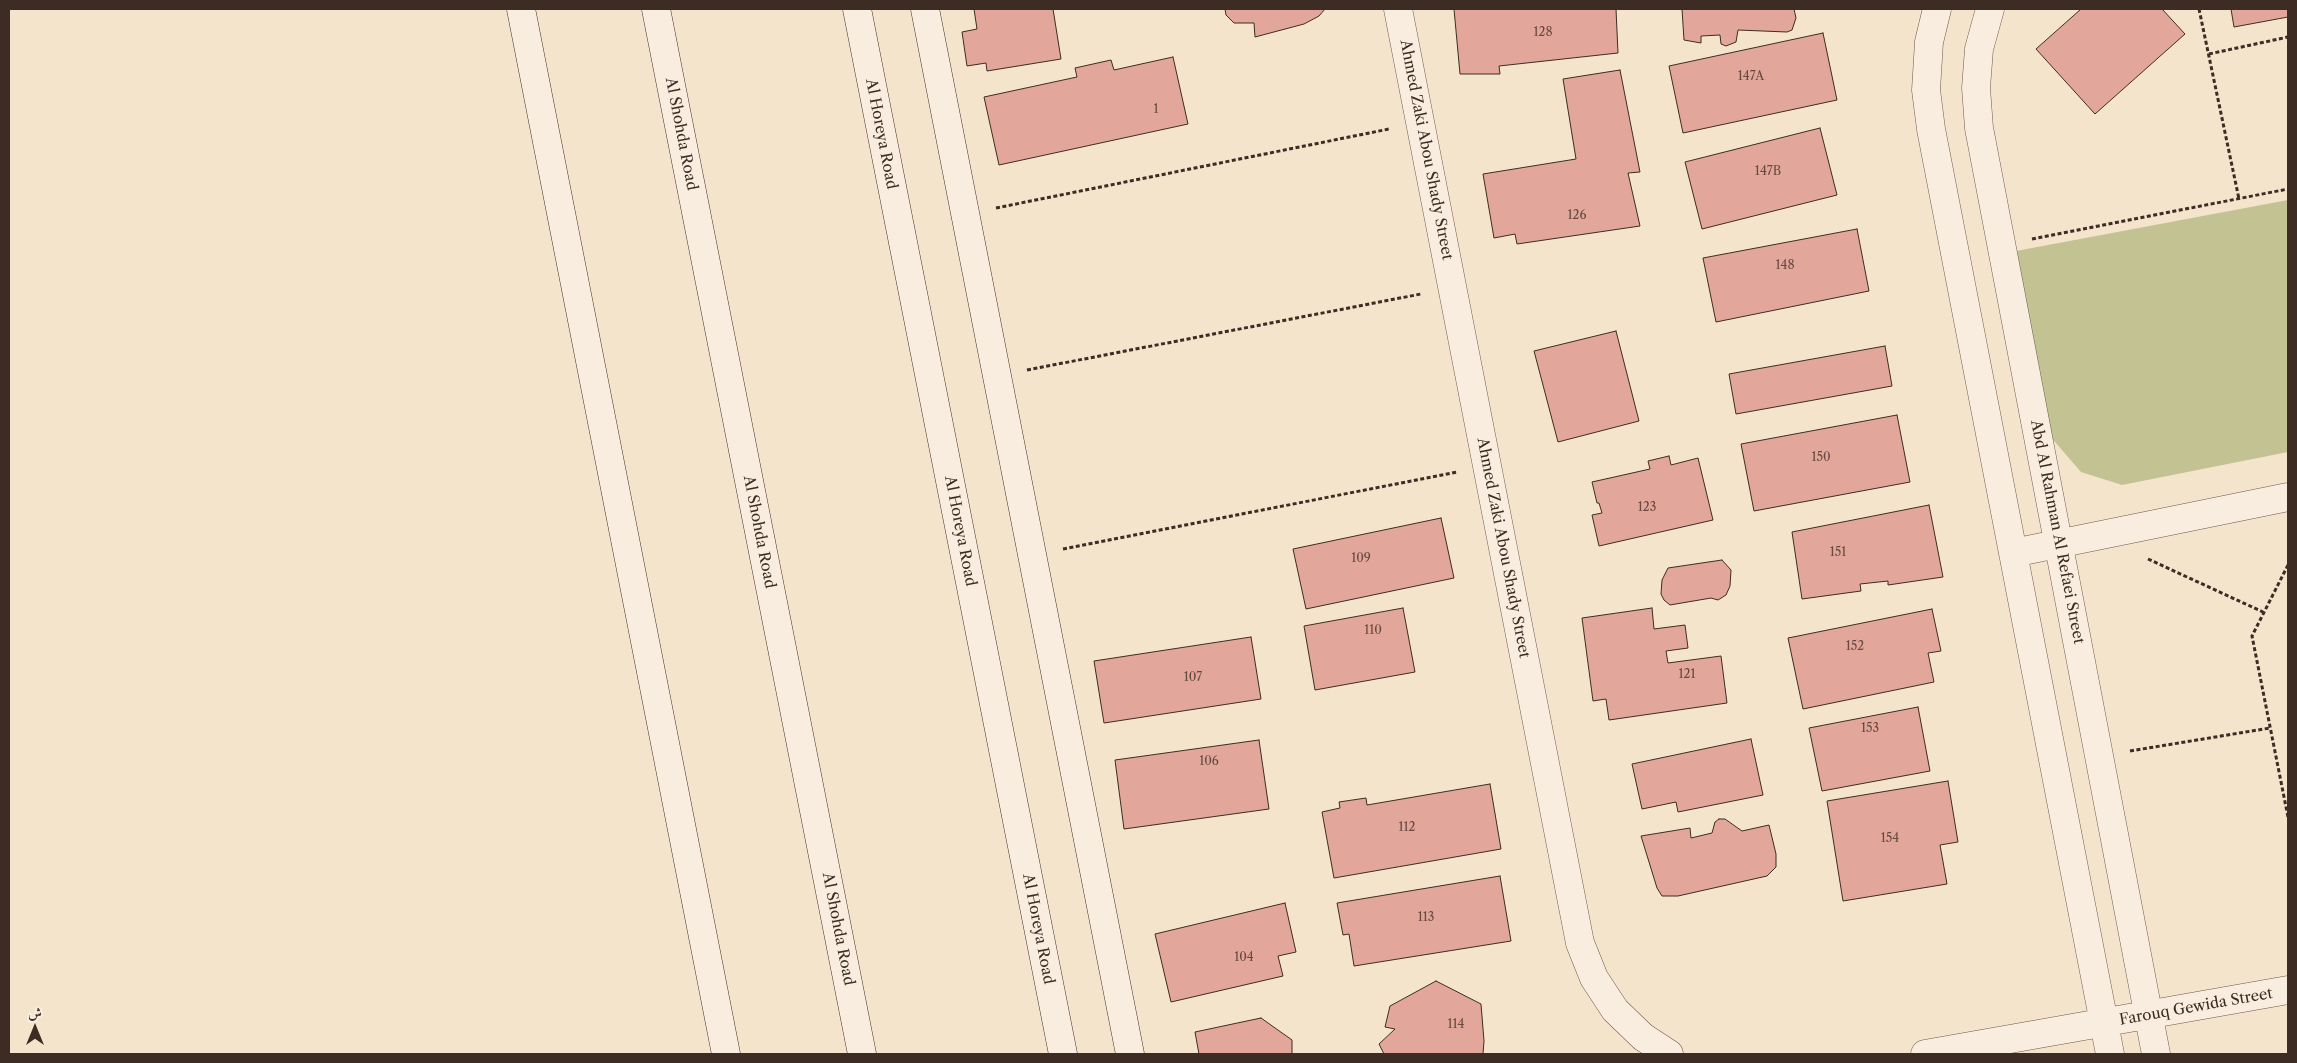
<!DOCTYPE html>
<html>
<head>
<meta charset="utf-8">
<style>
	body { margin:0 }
	#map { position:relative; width:2297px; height:1063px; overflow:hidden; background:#f5e4cc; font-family:"Libre Caslon Text",Amiri,serif }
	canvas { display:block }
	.frame { position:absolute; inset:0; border:10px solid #3d2c23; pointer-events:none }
	.north { position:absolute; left:10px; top:1003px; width:50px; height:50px; -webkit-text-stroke:4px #f8edde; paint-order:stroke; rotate:0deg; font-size:14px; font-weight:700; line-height:20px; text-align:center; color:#3d2c23 }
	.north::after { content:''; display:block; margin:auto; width:18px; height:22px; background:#3d2c23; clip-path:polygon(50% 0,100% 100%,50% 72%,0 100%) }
</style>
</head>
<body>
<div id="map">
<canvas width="2297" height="1063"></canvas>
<div class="frame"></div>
<div class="north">ش</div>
</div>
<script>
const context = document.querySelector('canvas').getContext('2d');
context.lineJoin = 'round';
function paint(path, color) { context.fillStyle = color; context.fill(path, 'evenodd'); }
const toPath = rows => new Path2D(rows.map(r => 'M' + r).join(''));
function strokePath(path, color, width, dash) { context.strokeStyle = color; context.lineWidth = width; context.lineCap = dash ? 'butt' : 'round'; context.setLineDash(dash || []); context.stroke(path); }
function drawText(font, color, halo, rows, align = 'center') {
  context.font = font + ' "Libre Caslon Text",serif'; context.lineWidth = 5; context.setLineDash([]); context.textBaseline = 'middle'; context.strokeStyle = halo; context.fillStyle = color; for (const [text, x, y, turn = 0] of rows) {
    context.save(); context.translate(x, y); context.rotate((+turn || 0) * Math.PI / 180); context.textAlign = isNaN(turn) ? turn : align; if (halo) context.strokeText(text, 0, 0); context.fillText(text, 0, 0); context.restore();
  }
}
const green = toPath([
	[2288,200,2288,452,2122,485,2081,472,2049,435,2016,251]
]);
const building = toPath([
	[974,9,1053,9,1061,59,987,71,986,63,967,66,962,32,977,29,974,9],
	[1225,9,1325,9,1319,16,1304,24,1255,37,1254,23,1234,23,1226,15,1225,9],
	[1454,9,1616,9,1618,53,1499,66,1500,74,1460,74,1454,9],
	[1682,9,1794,9,1796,18,1792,30,1787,32,1738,30,1736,42,1726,46,1721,44,1720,35,1701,36,1701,43,1684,40,1682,9],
	[2081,9,2162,9,2185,34,2095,114,2036,49,2081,9],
	[2231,9,2288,9,2288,17,2234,27,2231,9],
	[1823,33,1837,100,1683,133,1669,66,1823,33],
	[1173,57,1188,124,999,165,984,97,1077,77,1075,68,1111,60,1114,70,1173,57],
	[1620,70,1640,172,1628,173,1640,226,1517,244,1515,234,1494,238,1483,174,1576,159,1563,79,1620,70],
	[1820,128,1837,195,1702,229,1685,162,1820,128],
	[1857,229,1869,291,1716,322,1703,258,1857,229],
	[1616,331,1639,421,1558,442,1534,351,1616,331],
	[1885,346,1892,386,1736,414,1729,374,1885,346],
	[1897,415,1910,482,1754,511,1741,444,1897,415],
	[1669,456,1671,465,1698,458,1713,520,1599,546,1592,515,1602,513,1599,503,1597,503,1592,482,1650,469,1648,461,1669,456],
	[1929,505,1943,577,1888,585,1888,581,1860,584,1861,591,1802,599,1792,532,1929,505],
	[1441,518,1454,578,1306,609,1293,549,1441,518],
	[1722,560,1731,570,1730,586,1726,595,1718,600,1711,598,1670,605,1664,600,1661,594,1662,580,1668,568,1722,560],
	[1403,608,1415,672,1315,690,1304,626,1403,608],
	[1652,608,1654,629,1685,625,1688,648,1666,651,1668,663,1721,656,1727,703,1609,720,1606,699,1593,701,1582,618,1652,608],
	[1932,609,1941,651,1928,653,1934,682,1803,709,1788,638,1932,609],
	[1251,637,1261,699,1104,723,1094,661,1251,637],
	[1918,707,1930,771,1822,791,1809,728,1918,707],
	[1751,739,1763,795,1678,812,1676,802,1642,809,1632,764,1751,739],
	[1259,740,1269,809,1124,829,1115,760,1259,740],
	[1948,781,1958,842,1940,845,1947,884,1843,901,1827,801,1948,781],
	[1490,784,1501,849,1334,878,1322,812,1340,808,1339,802,1366,798,1367,805,1490,784],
	[1719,819,1725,819,1742,831,1769,825,1776,854,1776,867,1767,876,1678,896,1662,896,1657,888,1641,836,1690,828,1691,838,1712,833,1715,822,1719,819],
	[1500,876,1511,941,1354,966,1349,934,1343,935,1337,903,1500,876],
	[1285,903,1296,952,1278,956,1283,976,1171,1002,1155,934,1285,903],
	[1436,981,1481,1004,1484,1041,1483,1054,1384,1054,1379,1044,1395,1029,1385,1027,1390,1006,1436,981],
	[1261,1018,1292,1040,1292,1054,1199,1054,1195,1032,1261,1018]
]);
const path = toPath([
	[2199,9,2239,199],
	[2209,54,2288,37],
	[996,208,1389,129],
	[2032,239,2288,189],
	[1027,370,1421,294],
	[1063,549,1457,472],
	[2148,559,2263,612],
	[2288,565,2252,636,2288,817],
	[2130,751,2270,728]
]);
const street = toPath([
	[1398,9,1580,943,1594,978,1615,1010,1643,1037,1669,1054],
	[1937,9,1929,42,1926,90,1931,129,2110,1054],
	[1990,9,1979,49,1976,88,1979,128,2156,1054],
	[2013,553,2288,497],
	[1925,1054,2288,990]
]);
const secondary = toPath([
	[521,9,726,1054],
	[656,9,862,1054],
	[857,9,1063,1054],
	[925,9,1130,1054]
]);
const numberNames = [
	["128",1543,33],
	["147A",1751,77],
	["1",1156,110],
	["147B",1768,172],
	["126",1577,216],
	["148",1785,266],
	["150",1821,458],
	["123",1647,508],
	["151",1838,553],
	["109",1361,559],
	["110",1373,631],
	["152",1855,647],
	["121",1687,675],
	["107",1193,678],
	["153",1870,729],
	["106",1209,762],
	["112",1407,828],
	["154",1890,839],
	["113",1426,918],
	["104",1244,958],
	["114",1456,1025]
];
const streetNames = [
	["Al Shohda Road",681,134,79],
	["Al Horeya Road",881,134,79],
	["Ahmed Zaki Abou Shady Street",1426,150,79],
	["Al Horeya Road",960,531,79],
	["Al Shohda Road",759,532,79],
	["Abd Al Rahman Al Refaei Street",2057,532,79],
	["Ahmed Zaki Abou Shady Street",1503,548,79],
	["Al Shohda Road",838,929,79],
	["Al Horeya Road",1038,929,79],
	["Farouq Gewida Street",2196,1007,-10]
];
paint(green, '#c2c293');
paint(building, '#e2a69a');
strokePath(building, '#3d2c23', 1);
strokePath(street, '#6b5a4d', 29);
strokePath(secondary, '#3d2c23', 29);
strokePath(path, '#3d2c23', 3, [4, 2.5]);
strokePath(street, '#f8edde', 28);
strokePath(secondary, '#f8edde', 28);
drawText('12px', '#664a41', null, numberNames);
drawText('15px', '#3d2c23', '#f8edde', streetNames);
</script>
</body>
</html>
